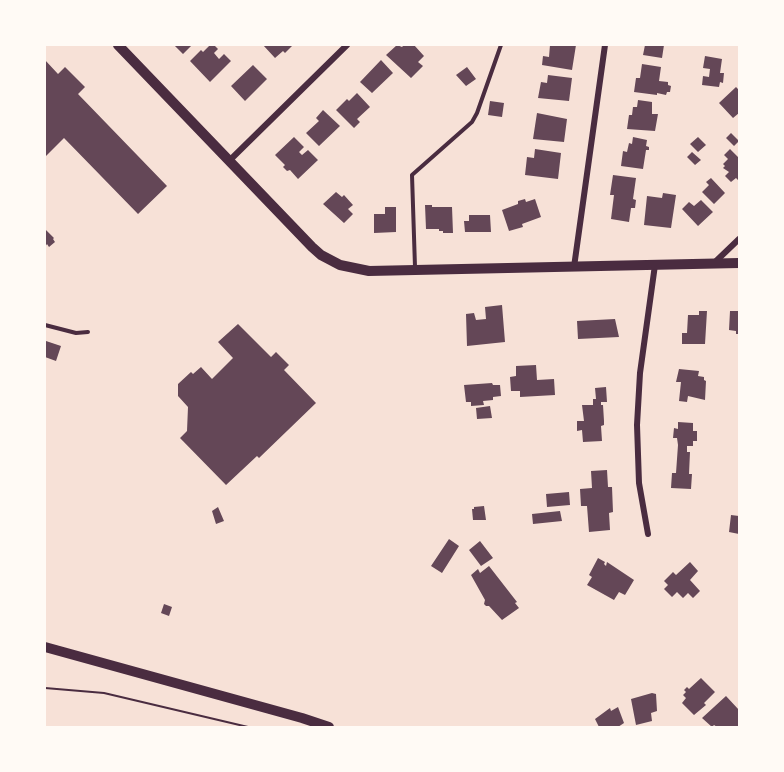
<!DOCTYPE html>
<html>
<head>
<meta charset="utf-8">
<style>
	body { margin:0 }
	#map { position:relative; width:784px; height:772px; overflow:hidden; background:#f7e1d7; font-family:"DM Sans",sans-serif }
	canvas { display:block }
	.frame { position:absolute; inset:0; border:46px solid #fffaf5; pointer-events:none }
</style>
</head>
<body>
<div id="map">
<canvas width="784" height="772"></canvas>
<div class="frame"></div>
</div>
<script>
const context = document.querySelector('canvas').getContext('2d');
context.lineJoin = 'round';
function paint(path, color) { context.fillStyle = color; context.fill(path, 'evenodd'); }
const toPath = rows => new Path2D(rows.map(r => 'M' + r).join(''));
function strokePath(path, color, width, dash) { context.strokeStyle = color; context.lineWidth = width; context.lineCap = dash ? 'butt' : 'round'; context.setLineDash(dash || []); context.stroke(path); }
const building = toPath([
	[174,45,192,45,183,54],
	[210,45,214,45,218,49,214,53,219,59,224,54,231,61,210,82,190,61,201,50,203,52],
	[263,45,293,45,285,53,283,51,275,58],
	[397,45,402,47,404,45,414,45,424,56,418,62,423,66,411,78,386,55],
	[550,45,576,45,572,70,542,65,543,56,549,57],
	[645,45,664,45,662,58,643,55],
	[705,56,722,59,720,73,724,73,723,83,720,82,719,87,702,85,703,76,709,77,710,69,703,68],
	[45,60,58,74,65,67,85,87,78,94,167,186,138,214,64,138,45,157],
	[381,60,393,73,372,93,360,82],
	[642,64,661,67,659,81,668,82,668,85,671,86,670,92,667,92,666,95,657,93,657,95,634,92,636,78,640,78],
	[253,65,267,79,245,101,231,86],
	[467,67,476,79,466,86,456,75],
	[548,75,572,78,569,101,538,98,541,82,547,83],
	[736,87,739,90,739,113,733,118,719,103],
	[357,93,370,107,357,119,360,122,354,128,336,110,347,99,349,101],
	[638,100,652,102,652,114,658,114,655,131,627,129,629,115,632,115,633,107,637,107],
	[490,101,504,103,502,117,488,115],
	[323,110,340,126,319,146,306,133,319,121,316,118],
	[537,113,567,119,564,142,533,139],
	[731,133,739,141,734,146,726,138],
	[294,137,304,147,299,152,302,155,308,150,318,160,298,179,290,170,287,171,283,167,285,165,275,155],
	[633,137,647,140,646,146,649,147,649,150,646,150,643,169,621,166,623,151,627,152,629,143,632,144],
	[698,137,706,145,698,152,690,144],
	[535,149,561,153,558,179,525,175,527,157,534,158],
	[730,149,739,158,739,181,736,178,731,182,725,176,729,172,723,168,725,166,723,164,728,159,724,155],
	[692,152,701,160,695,165,687,157],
	[613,175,636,178,633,199,636,200,635,208,631,208,629,222,611,219,614,195,610,195],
	[711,178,725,193,714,204,702,192,709,185,706,182],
	[336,192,342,197,344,195,353,205,348,209,353,214,344,223,323,204],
	[663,193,676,195,671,228,644,225,647,196,662,198],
	[525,199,526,202,535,199,541,217,522,224,523,227,509,231,502,210,518,204,518,201],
	[701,200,713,212,698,226,682,209,689,202,694,206],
	[425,205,432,205,432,207,452,207,453,233,443,233,443,231,439,231,439,229,426,229],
	[385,207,396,207,396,232,374,233,374,214,385,214],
	[469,215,490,215,491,232,465,232,464,221,469,221],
	[45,229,54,238,53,239,55,242,49,247,47,244,45,247],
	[502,305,505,342,467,346,466,314,474,313,476,320,486,319,485,307],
	[699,311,707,311,705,344,682,344,682,333,687,333,688,315,699,315],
	[730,311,739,311,739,334,736,334,736,331,729,330],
	[615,319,619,337,578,339,577,321],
	[238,324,271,357,276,352,289,365,284,370,316,403,259,458,257,456,226,485,180,438,187,431,188,407,178,396,178,384,191,372,193,374,201,367,212,379,233,358,218,342],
	[46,341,61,346,56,361,45,357],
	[536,365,537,380,554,379,555,395,520,397,520,391,511,391,510,377,516,376,516,366],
	[679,369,699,371,698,376,704,377,704,380,706,381,705,400,688,396,687,402,679,401,681,382,676,382],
	[492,383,493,385,500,385,501,396,493,397,493,400,483,401,484,405,471,406,471,402,466,402,464,385],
	[606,387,607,402,601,402,601,405,603,405,604,421,604,425,601,426,602,441,583,442,582,430,577,431,577,421,584,421,582,405,593,405,593,399,596,399,595,388],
	[490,406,492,418,477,419,476,408],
	[678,422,693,423,693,431,697,431,697,441,693,441,693,446,687,446,687,452,690,452,689,474,692,474,691,489,671,488,672,473,676,473,678,445,677,438,673,438,674,428,678,429],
	[607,470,608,487,612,487,613,512,609,513,610,530,589,532,587,506,581,506,580,489,592,488,591,471],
	[569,492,570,505,547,507,546,494],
	[484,506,486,520,473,520,472,509,474,509,474,507],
	[218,507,224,521,216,524,212,511],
	[560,511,562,521,533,524,532,514],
	[731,515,739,516,739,534,729,532],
	[449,539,459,546,442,573,431,566],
	[480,541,493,558,481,566,469,550],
	[598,558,605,562,604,564,606,566,607,562,634,580,625,595,619,592,614,600,587,585,592,577,589,575],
	[690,562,698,571,690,580,700,591,693,598,688,593,683,598,677,592,672,597,664,589,668,585,664,581,673,572,676,575],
	[489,566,517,602,515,603,519,608,502,620,489,606,486,606,484,604,485,600,471,575,478,569,480,573],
	[164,604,172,607,169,616,161,613],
	[701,678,715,692,704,703,706,705,694,715,682,703,686,698,683,695,686,692,684,690,687,687,689,689],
	[652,693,656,694,657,711,651,713,652,721,636,725,631,699],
	[726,696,739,710,739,727,717,727,714,725,712,727,702,718],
	[618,707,624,723,618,727,599,727,595,719,610,708,611,711]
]);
const path = toPath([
	[45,688,104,693,248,727]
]);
const service = toPath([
	[415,267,412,175,472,122,477,113,501,45],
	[45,325,76,333,88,332]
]);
const minor = toPath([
	[229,161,347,45],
	[713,264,739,239],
	[574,267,605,45],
	[648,534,639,483,637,425,640,373,655,265]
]);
const tertiary = toPath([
	[118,45,312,247,321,255,340,265,369,271,739,263],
	[45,647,302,718,329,727]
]);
paint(building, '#644757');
strokePath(path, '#4a2c40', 2);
strokePath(service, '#4a2c40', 4);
strokePath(minor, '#4a2c40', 6);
strokePath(tertiary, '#4a2c40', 10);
</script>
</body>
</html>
